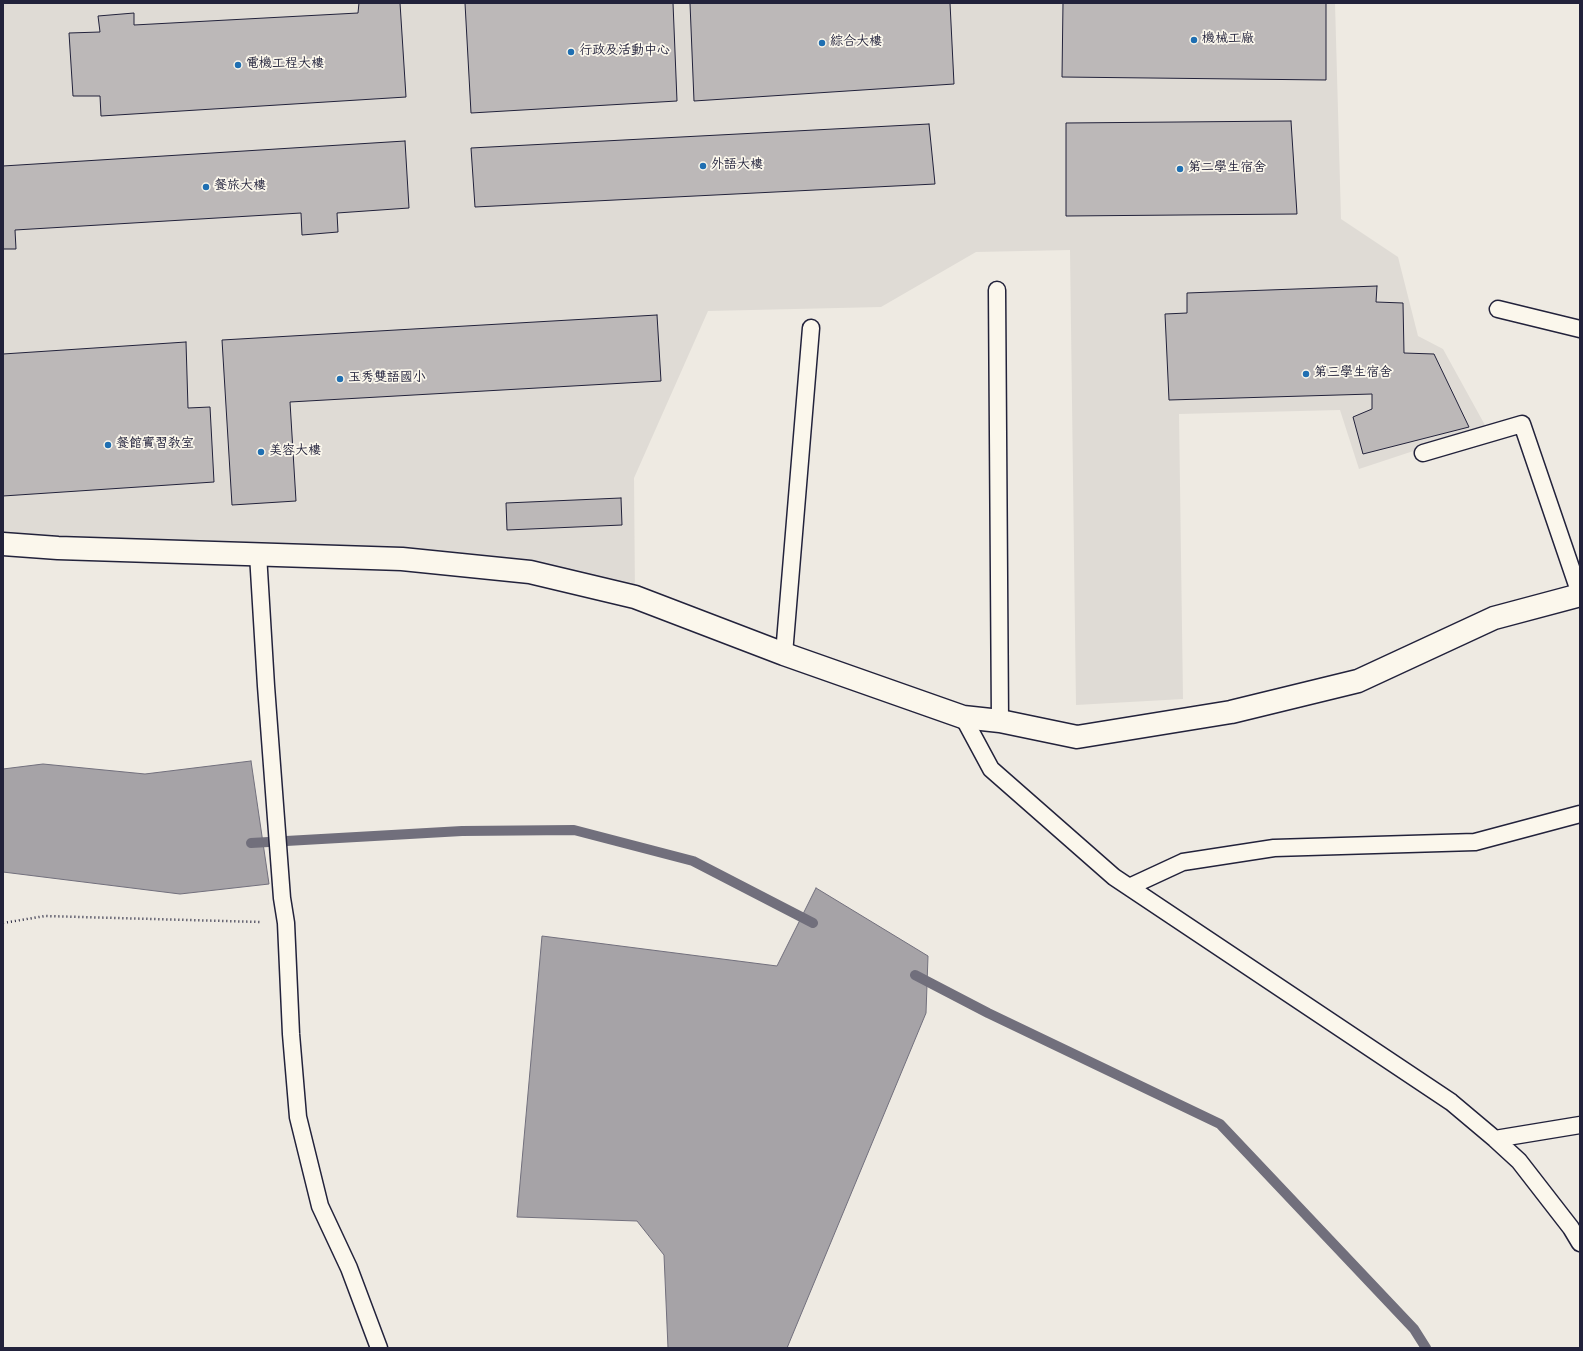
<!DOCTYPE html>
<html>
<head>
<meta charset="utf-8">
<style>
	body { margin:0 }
	#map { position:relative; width:1583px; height:1351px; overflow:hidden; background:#eeeae2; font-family:Dekko,sans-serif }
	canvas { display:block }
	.frame { position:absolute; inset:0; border:4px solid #22223b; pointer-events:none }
</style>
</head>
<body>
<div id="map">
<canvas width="1583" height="1351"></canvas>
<div class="frame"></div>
</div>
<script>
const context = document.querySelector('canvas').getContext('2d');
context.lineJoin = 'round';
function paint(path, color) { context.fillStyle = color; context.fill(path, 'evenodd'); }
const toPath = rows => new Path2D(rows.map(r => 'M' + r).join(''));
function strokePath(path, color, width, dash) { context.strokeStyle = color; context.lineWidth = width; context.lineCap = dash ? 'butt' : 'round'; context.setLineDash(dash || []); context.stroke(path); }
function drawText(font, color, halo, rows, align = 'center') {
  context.font = font + ' Dekko,"LXGW WenKai TC",sans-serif'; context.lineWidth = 3.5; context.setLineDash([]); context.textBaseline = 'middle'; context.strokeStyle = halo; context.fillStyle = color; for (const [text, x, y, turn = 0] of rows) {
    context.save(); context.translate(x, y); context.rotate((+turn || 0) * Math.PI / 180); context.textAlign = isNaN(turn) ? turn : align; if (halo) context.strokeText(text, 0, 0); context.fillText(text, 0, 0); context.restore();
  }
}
const built = toPath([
	[3,3,1335,3,1341,219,1398,257,1418,336,1443,349,1486,427,1359,469,1340,410,1179,414,1183,699,1076,705,1070,250,976,252,881,307,708,311,634,478,635,597,542,575,3,544]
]);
const water = toPath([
	[251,761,269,884,180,894,3,872,3,769,43,764,145,774,251,761],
	[816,888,928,956,926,1013,787,1348,668,1348,664,1255,637,1221,517,1217,542,936,777,966,816,888]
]);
const stream = toPath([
	[251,843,462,831,574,830,693,861,813,923],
	[915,975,988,1013,1220,1124,1414,1329,1426,1348]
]);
const building = toPath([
	[359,3,400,3,406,97,101,116,100,96,73,96,69,33,100,32,98,16,134,13,134,25,358,13,359,3],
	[465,3,673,3,677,101,471,113,465,3],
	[690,3,950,3,954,84,694,101,690,3],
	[1063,3,1326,3,1326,80,1062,77,1063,3],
	[1291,121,1297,214,1066,216,1066,123,1291,121],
	[929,124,935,184,475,207,471,148,929,124],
	[405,141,409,208,337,213,338,232,302,235,301,213,15,230,16,249,3,249,3,166,405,141],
	[1377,286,1376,302,1403,303,1404,353,1434,354,1469,427,1363,454,1353,417,1372,409,1372,394,1169,400,1165,314,1187,313,1187,293,1377,286],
	[657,315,661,381,290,402,296,501,232,505,222,340,657,315],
	[186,342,188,408,210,407,214,482,3,496,3,354,186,342],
	[621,498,622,525,507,530,506,503,621,498]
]);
const path = toPath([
	[3,923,45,916,260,922]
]);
const lane = toPath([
	[997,290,1000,721],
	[1498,309,1580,329],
	[1423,453,1522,424,1580,594],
	[258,554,266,686,282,898,286,923,291,1034,298,1117,320,1206,349,1268,379,1348],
	[784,654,811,328],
	[963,717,991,769,1114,877,1451,1102,1495,1139,1519,1161,1571,1228,1580,1243],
	[1129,887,1183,862,1274,848,1475,842,1580,814],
	[1495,1139,1580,1125]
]);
const street = toPath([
	[3,544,58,548,402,559,530,572,635,597,784,654,963,717,1000,721,1077,737,1231,712,1358,681,1494,618,1580,595]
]);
const markers = [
	[1194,40,4,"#1f6fb2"],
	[822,43,4,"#1f6fb2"],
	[571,52,4,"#1f6fb2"],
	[238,65,4,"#1f6fb2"],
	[703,166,4,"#1f6fb2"],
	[1180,169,4,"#1f6fb2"],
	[206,187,4,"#1f6fb2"],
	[1306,374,4,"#1f6fb2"],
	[340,379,4,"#1f6fb2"],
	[108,445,4,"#1f6fb2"],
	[261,452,4,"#1f6fb2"]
];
const poiNames = [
	["機械工廠",1202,40],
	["綜合大樓",830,43],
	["行政及活動中心",579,52],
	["電機工程大樓",246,65],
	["外語大樓",711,166],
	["第二學生宿舍",1188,169],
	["餐旅大樓",214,187],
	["第三學生宿舍",1314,374],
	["玉秀雙語國小",348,379],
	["餐館實習教室",116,445],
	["美容大樓",269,452]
];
paint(built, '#dfdbd5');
paint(water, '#a6a3a7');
strokePath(water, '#716f7c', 1);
strokePath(stream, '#716f7c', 10);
paint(building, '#bcb8b8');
strokePath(building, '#22223b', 1);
strokePath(lane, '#22223b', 19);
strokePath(street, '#22223b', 25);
strokePath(path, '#22223b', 2.5, [1, 3]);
strokePath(lane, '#fbf7ec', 16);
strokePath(street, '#fbf7ec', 22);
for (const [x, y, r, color] of markers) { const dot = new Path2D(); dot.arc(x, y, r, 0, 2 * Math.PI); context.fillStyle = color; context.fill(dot); strokePath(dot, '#fbf7ec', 1.5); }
drawText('13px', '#22223b', '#fbf7ec', poiNames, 'left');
</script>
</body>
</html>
